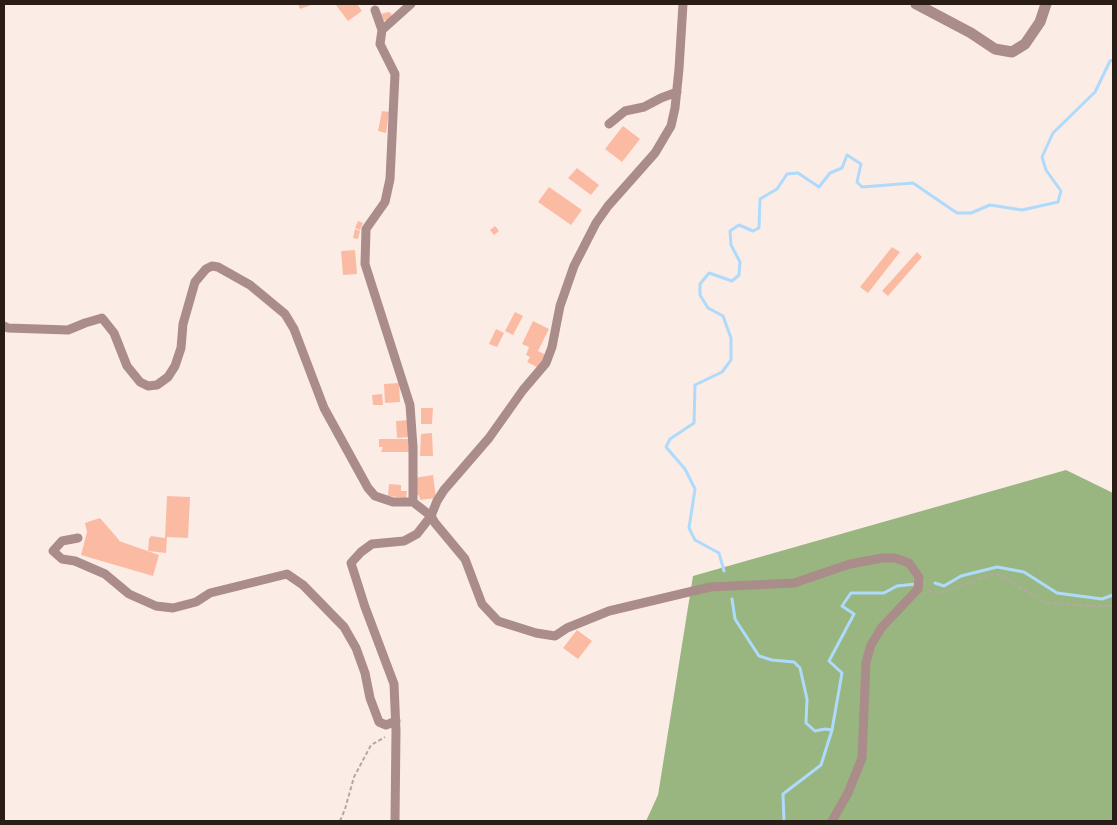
<!DOCTYPE html>
<html>
<head>
<meta charset="utf-8">
<style>
	body { margin:0 }
	#map { position:relative; width:1117px; height:825px; overflow:hidden; background:#fcece6; font-family:Jost,sans-serif }
	canvas { display:block }
	.frame { position:absolute; inset:0; border:5px solid #2a1d18; pointer-events:none }
</style>
</head>
<body>
<div id="map">
<canvas width="1117" height="825"></canvas>
<div class="frame"></div>
</div>
<script>
const context = document.querySelector('canvas').getContext('2d');
context.lineJoin = 'round';
function paint(path, color) { context.fillStyle = color; context.fill(path, 'evenodd'); }
const toPath = rows => new Path2D(rows.map(r => 'M' + r).join(''));
function strokePath(path, color, width, dash) { context.strokeStyle = color; context.lineWidth = width; context.lineCap = dash ? 'butt' : 'round'; context.setLineDash(dash || []); context.stroke(path); }
const forest = toPath([
	[1066,470,1113,493,1113,821,646,821,658,795,693,576]
]);
const stream = toPath([
	[724,571,719,553,695,540,689,528,695,489,685,469,666,447,670,439,694,423,695,385,722,372,731,360,731,338,723,316,708,308,700,295,700,284,709,273,732,281,739,275,740,262,731,245,730,231,739,225,753,231,759,228,760,199,777,189,787,174,798,173,819,187,830,173,842,168,847,155,861,164,857,182,862,187,913,183,957,213,971,213,990,205,1022,210,1058,202,1061,191,1046,170,1042,157,1053,133,1095,92,1110,61,1113,60],
	[935,583,944,586,961,576,997,567,1024,572,1057,593,1102,599,1113,595],
	[732,599,735,619,759,656,772,660,794,662,800,668,807,699,806,723,815,731,825,729,832,730],
	[784,821,783,794,821,765,832,730,842,673,829,661,854,614,842,606,851,593,884,593,897,586,916,584]
]);
const building = toPath([
	[298,4,314,4,300,9],
	[337,4,357,4,362,11,348,21,336,5],
	[388,12,391,13,392,18,383,21,381,14],
	[382,111,389,112,386,133,378,131],
	[623,126,640,139,622,162,605,149],
	[577,168,599,185,591,195,568,178],
	[549,187,582,210,571,225,538,202],
	[358,221,363,223,360,230,355,228],
	[495,226,499,231,494,235,490,230],
	[355,229,360,231,358,239,353,238],
	[892,247,900,252,868,293,860,287],
	[355,250,357,274,343,275,341,251],
	[917,252,922,257,888,296,882,291],
	[515,312,523,316,513,335,505,331],
	[533,321,549,329,538,351,546,355,539,368,527,362,530,357,526,355,529,347,522,344],
	[496,329,504,333,497,347,489,344],
	[399,383,400,402,385,403,384,384],
	[382,394,383,405,373,405,372,395],
	[421,408,433,408,432,424,421,424],
	[410,420,411,437,397,438,396,421],
	[432,433,433,456,420,456,421,434],
	[379,439,410,439,410,452,381,452,383,447,379,447],
	[433,475,436,498,420,500,419,495,416,496,414,478],
	[389,484,401,485,401,491,407,491,406,498,388,496],
	[167,496,190,497,188,538,167,537,166,553,148,551,149,539,151,536,165,538],
	[100,518,119,540,119,541,159,555,153,576,81,555,87,532,85,523],
	[577,630,592,641,578,659,563,648]
]);
const path = toPath([
	[928,591,940,593,995,573,1047,603,1093,606,1113,606],
	[340,821,345,809,354,777,371,745,385,737]
]);
const minor = toPath([
	[683,4,679,69,675,108,671,126,655,153,608,206,596,223,574,266,560,306,552,347,546,363,523,390,489,438,444,490,437,501,431,516,435,523,465,559,482,604,498,621,536,633,555,636,567,628,609,611,710,587,794,583,850,564,882,558,895,558,909,563,919,577,918,589,882,627,871,645,866,662,862,758,848,793,832,821],
	[375,10,382,30,380,44,395,74,390,179,385,202,366,229,365,264,410,405,413,447,413,502],
	[382,30,411,4],
	[609,124,625,111,644,107,661,98,677,92],
	[4,326,8,328,68,330,85,323,102,318,114,333,127,366,140,382,148,386,157,385,168,377,175,366,181,348,183,324,195,282,206,269,212,266,218,267,250,285,285,314,294,329,324,408,368,488,375,496,393,502,413,502,431,516,417,534,404,541,372,544,361,552,351,563,365,607,394,684,396,731,395,821],
	[78,538,62,541,53,551,62,559,75,561,105,574,129,594,156,606,173,608,196,602,210,593,287,574,303,585,344,627,356,648,365,673,370,698,379,722,386,725,396,721]
]);
const tertiary = toPath([
	[916,4,971,33,995,49,1012,52,1025,44,1040,22,1046,4]
]);
paint(forest, '#9ab680');
strokePath(stream, '#aedafb', 3);
paint(building, '#fbbba3');
strokePath(path, '#b6a7a2', 2, [4, 2.5]);
strokePath(minor, '#aa8c8a', 9);
strokePath(tertiary, '#aa8c8a', 11);
</script>
</body>
</html>
